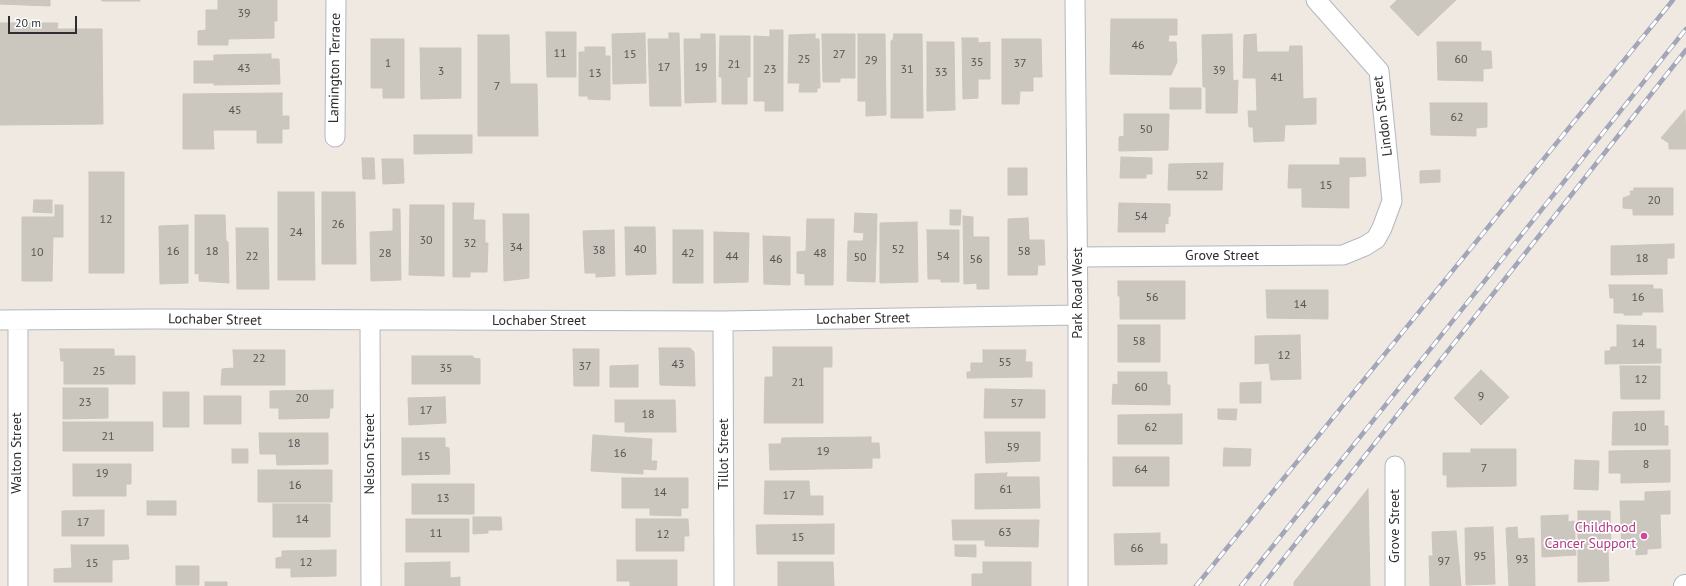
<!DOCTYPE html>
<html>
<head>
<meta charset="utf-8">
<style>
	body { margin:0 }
	#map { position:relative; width:1686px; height:586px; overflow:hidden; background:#efe9e1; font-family:"PT Sans",sans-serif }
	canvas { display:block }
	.scale { position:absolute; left:8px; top:16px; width:69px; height:18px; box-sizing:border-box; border:2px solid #2e2e2e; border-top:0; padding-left:5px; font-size:12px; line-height:14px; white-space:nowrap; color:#2e2e2e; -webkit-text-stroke:3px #fff; paint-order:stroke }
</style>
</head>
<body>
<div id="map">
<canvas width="1686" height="586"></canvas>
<div class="scale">20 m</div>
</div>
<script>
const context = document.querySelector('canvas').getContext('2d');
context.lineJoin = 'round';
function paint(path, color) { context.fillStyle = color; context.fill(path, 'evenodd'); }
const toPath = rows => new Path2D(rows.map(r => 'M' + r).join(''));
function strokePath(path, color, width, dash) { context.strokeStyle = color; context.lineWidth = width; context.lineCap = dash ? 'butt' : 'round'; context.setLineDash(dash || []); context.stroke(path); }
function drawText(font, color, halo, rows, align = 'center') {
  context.font = font + ' "PT Sans",sans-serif'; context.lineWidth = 3.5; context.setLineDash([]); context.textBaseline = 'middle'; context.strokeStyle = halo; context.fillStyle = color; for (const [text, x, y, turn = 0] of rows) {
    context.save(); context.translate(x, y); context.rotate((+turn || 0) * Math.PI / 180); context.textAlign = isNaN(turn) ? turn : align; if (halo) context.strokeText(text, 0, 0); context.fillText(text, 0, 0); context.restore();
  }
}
const building = toPath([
	[0,0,50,0,50,6,0,4,0,0],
	[102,0,140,0,140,1,102,1,102,0],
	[218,0,277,0,277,21,274,21,274,38,228,39,228,45,198,45,198,31,206,30,206,10,218,10,218,0],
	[1397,0,1456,0,1418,36,1390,7,1397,0],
	[1111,19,1177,19,1177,35,1169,35,1168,42,1176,42,1177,62,1171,75,1110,74,1111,19],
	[0,23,58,23,57,29,102,29,103,124,0,125,0,23],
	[770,30,783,30,783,111,765,111,765,101,754,101,754,36,770,37,770,30],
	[546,32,576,32,576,77,547,77,546,32],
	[645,33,646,83,613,84,612,34,645,33],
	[669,33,679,33,681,106,650,106,648,39,669,39,669,33],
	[701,34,715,34,716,102,685,103,684,39,701,39,701,34],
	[815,34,815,39,819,39,820,88,817,88,817,92,799,92,800,83,788,83,789,35,815,34],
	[822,34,855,34,855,78,840,78,840,82,823,82,822,34],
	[858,34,885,34,886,115,866,116,866,101,858,101,858,34],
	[894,34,922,34,923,118,891,118,891,41,893,40,894,34],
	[1232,34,1233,81,1238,80,1237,113,1206,113,1206,87,1203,87,1202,35,1232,34],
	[1256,34,1257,52,1289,52,1290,46,1302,46,1303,99,1316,98,1316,124,1285,125,1284,141,1254,142,1253,127,1249,127,1248,111,1257,111,1256,78,1243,78,1244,35,1256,34],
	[478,35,509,35,510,84,537,84,538,136,478,136,478,35],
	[720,36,750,36,750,77,747,77,747,104,722,104,722,77,719,77,720,36],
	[962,38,978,38,978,43,990,42,990,79,978,79,978,98,963,99,962,38],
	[371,39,404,39,404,98,383,98,383,88,371,88,371,39],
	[1002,39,1041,39,1042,77,1033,77,1033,91,1020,91,1019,104,1002,104,1002,39],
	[927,42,954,42,955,110,927,111,927,42],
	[1437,42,1481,42,1481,51,1491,51,1492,68,1483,69,1483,81,1438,80,1437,42],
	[585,47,605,47,605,56,610,56,610,100,588,99,588,96,579,96,579,52,585,52,585,47],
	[420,48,461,48,461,98,421,99,420,48],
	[271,54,271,59,279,59,280,84,214,85,214,83,194,83,194,61,214,61,214,55,271,54],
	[1170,88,1201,88,1201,109,1170,109,1170,88],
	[282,93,282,116,289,116,289,129,282,129,282,143,257,143,257,130,213,130,214,149,183,149,183,94,282,93],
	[1430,103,1487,103,1487,127,1476,128,1476,136,1431,135,1430,103],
	[1685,110,1686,149,1669,149,1669,143,1661,138,1685,110],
	[1124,114,1169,114,1168,150,1119,151,1119,137,1124,136,1124,114],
	[414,135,472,135,472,153,414,154,414,135],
	[1121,157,1152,158,1152,174,1146,174,1146,178,1120,178,1121,157],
	[362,158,374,158,375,179,363,179,362,158],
	[1340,158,1365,158,1366,176,1349,177,1349,208,1302,207,1302,188,1288,188,1289,165,1340,165,1340,158],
	[382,159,403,159,404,183,383,184,382,159],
	[1223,163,1222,190,1168,190,1169,164,1223,163],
	[1008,168,1027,168,1027,195,1008,195,1008,168],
	[1440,170,1440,182,1420,183,1420,171,1440,170],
	[89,172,124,172,124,273,89,273,89,172],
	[1634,188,1673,188,1673,215,1633,215,1633,209,1623,208,1623,198,1631,195,1630,191,1634,191,1634,188],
	[278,192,314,192,315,280,278,280,278,192],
	[322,192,355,192,356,264,322,264,322,192],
	[34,200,52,200,52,213,33,212,34,200],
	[453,203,474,203,473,220,485,220,485,243,488,243,487,272,470,272,470,277,453,277,453,203],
	[1119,203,1170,204,1170,216,1168,217,1168,224,1165,223,1165,232,1118,232,1119,203],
	[55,205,63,205,63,237,53,237,52,281,22,281,22,217,55,217,55,205],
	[410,205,444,205,444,276,409,275,410,205],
	[393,209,400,209,401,280,371,281,370,232,393,231,393,209],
	[950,210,961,210,960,225,950,225,950,210],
	[855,213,877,214,875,282,847,281,848,241,863,241,864,233,854,232,855,213],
	[503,214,529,214,529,278,504,281,503,214],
	[195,215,225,215,226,241,228,242,229,283,199,281,199,273,195,274,195,215],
	[963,216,973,217,973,237,989,237,989,289,977,289,977,283,964,284,963,216],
	[1028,218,1029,240,1044,240,1045,265,1038,265,1037,275,1008,275,1008,219,1028,218],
	[807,219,834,219,833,285,805,285,805,274,797,273,797,252,806,251,807,219],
	[917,222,918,282,880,283,880,223,917,222],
	[188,225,188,283,160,284,159,226,188,225],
	[625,227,655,227,656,274,626,275,625,227],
	[236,228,268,228,269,289,237,289,236,228],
	[614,230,615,276,596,277,596,273,585,273,583,231,614,230],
	[673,230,703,230,703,283,673,283,673,230],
	[927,230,959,230,959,282,941,282,941,279,928,279,927,230],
	[714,232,749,233,748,282,714,283,714,232],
	[763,236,790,237,790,285,764,284,763,236],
	[1674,244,1674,258,1667,258,1667,274,1611,275,1611,246,1674,244],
	[1118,281,1185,281,1185,319,1120,319,1120,296,1118,296,1118,281],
	[1609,285,1653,285,1653,289,1662,289,1663,312,1642,312,1642,315,1624,315,1624,313,1614,313,1614,298,1610,298,1609,285],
	[1266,290,1328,290,1328,319,1267,318,1266,290],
	[1118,325,1160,325,1160,362,1118,362,1118,325],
	[1617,325,1656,326,1656,349,1661,349,1661,363,1605,364,1605,351,1610,351,1611,347,1617,347,1617,325],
	[1300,335,1301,379,1271,380,1269,363,1255,364,1255,336,1300,335],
	[773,347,832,347,832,367,823,367,823,423,764,423,765,377,773,377,773,347],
	[659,348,690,348,694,352,695,386,660,385,659,348],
	[60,349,114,349,114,356,135,356,135,384,64,384,64,361,61,361,60,349],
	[573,349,599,349,599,386,574,386,573,349],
	[233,350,285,350,285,385,221,385,222,369,234,368,233,350],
	[983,350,1026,350,1025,362,1032,362,1032,377,967,378,967,372,971,372,971,363,983,363,983,350],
	[412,356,473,356,473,358,480,359,480,384,412,384,412,356],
	[638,365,638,387,610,387,610,366,638,365],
	[1620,366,1660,366,1660,399,1621,399,1620,366],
	[1481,370,1509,397,1481,425,1454,398,1481,370],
	[1118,372,1167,372,1167,385,1170,385,1170,405,1112,404,1113,384,1118,385,1118,372],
	[1261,382,1261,403,1240,403,1240,383,1261,382],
	[63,388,108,388,108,418,63,419,63,388],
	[985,389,1045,390,1045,418,984,418,985,389],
	[333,390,333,408,330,408,329,418,279,419,279,408,270,408,270,391,333,390],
	[163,392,189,392,189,427,163,427,163,392],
	[204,396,241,396,241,424,204,424,204,396],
	[445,397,446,423,409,425,408,398,445,397],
	[615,400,675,400,676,432,625,432,625,422,615,422,615,400],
	[1218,409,1237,409,1236,420,1218,419,1218,409],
	[1664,411,1664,426,1668,426,1668,445,1612,445,1613,412,1664,411],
	[1182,414,1182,444,1118,444,1118,415,1182,414],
	[63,422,153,422,153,451,63,451,63,422],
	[985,432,1040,432,1040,461,986,463,985,432],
	[259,433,328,433,328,464,277,465,276,454,260,454,259,433],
	[593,435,652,439,651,461,657,461,656,470,643,469,643,474,591,471,593,435],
	[871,437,871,443,879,443,880,458,872,458,872,468,770,470,769,444,781,444,782,438,871,437],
	[402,438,445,438,445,447,449,448,450,474,402,475,402,438],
	[1224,448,1251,449,1250,466,1223,466,1224,448],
	[232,449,248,449,248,463,232,463,232,449],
	[1471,449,1516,449,1516,486,1447,487,1447,475,1443,475,1443,453,1471,453,1471,449],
	[1670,450,1670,482,1621,483,1621,473,1609,473,1609,451,1670,450],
	[1113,457,1169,457,1169,486,1113,486,1113,457],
	[1575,460,1599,461,1598,490,1574,489,1575,460],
	[73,464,131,464,131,484,126,484,126,496,73,496,73,464],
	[258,470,332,470,332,502,258,502,258,470],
	[1007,473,1006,477,1039,477,1040,508,975,509,975,474,1007,473],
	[622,478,688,478,688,508,681,508,681,516,650,515,650,508,622,508,622,478],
	[765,481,809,481,810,496,823,496,823,515,764,514,765,481],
	[412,484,474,484,474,514,412,514,412,484],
	[1368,489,1370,586,1294,586,1294,582,1368,489],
	[1670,491,1670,514,1660,514,1661,548,1647,549,1647,554,1636,555,1636,548,1622,549,1620,501,1645,501,1645,492,1670,491],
	[147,501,176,501,176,515,147,515,147,501],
	[273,504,330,504,330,537,273,537,273,504],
	[104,510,104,536,62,536,62,511,104,510],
	[1578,511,1610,511,1611,549,1608,549,1609,581,1578,582,1578,511],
	[1568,515,1568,522,1574,521,1576,555,1542,557,1541,516,1568,515],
	[473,517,501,517,502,530,488,530,488,533,473,534,473,517],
	[406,519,469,519,469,552,406,552,406,519],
	[636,519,688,519,689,536,684,536,684,551,636,551,636,519],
	[952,520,1039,520,1038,547,985,546,985,540,953,540,952,520],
	[834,524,834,554,757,554,756,525,834,524],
	[1493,527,1495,584,1466,585,1465,528,1493,527],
	[1517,527,1518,539,1534,538,1535,586,1509,586,1506,528,1517,527],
	[1456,531,1461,586,1430,586,1429,556,1433,556,1432,532,1456,531],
	[1160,533,1160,544,1167,544,1167,564,1115,565,1114,534,1160,533],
	[71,545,128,545,129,559,112,560,112,582,54,582,54,569,72,568,71,545],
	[955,545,976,545,976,557,955,556,955,545],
	[336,550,336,576,291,577,291,568,276,568,276,558,282,557,282,551,336,550],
	[617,560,677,560,677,586,630,586,630,581,617,581,617,560],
	[450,562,450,578,460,577,460,586,405,586,405,563,450,562],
	[778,562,833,562,834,586,778,586,778,562],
	[983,562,1031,562,1031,586,972,586,972,574,983,574,983,562],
	[176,566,199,566,199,585,176,585,176,566],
	[205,582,227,582,227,586,205,586,205,582]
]);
const street = toPath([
	[1075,0,1078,315,1078,586],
	[335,137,336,0],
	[1077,257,1343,255,1365,246,1376,239,1382,228,1392,201,1379,71,1316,0],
	[0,320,152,319,723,321,1078,315],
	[370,321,371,586],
	[723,321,724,586],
	[1395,466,1395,586],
	[18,586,18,321]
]);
const secondary = toPath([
	[1685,586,1686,586]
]);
const rail = toPath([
	[1196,586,1673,0],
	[1241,586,1686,29],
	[1262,586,1686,50]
]);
const markers = [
	[1644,536,4,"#d1479c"]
];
const numberNames = [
	["39",244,14],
	["46",1138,46],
	["11",560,54],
	["15",630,55],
	["27",839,55],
	["25",804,60],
	["60",1461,60],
	["29",871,61],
	["35",977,63],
	["1",388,64],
	["37",1020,64],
	["21",734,65],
	["17",664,68],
	["19",701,68],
	["43",244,69],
	["23",770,70],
	["31",907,70],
	["39",1219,71],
	["3",441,72],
	["33",941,73],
	["13",595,74],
	["41",1277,78],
	["7",497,87],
	["45",235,111],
	["62",1457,118],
	["50",1146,130],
	["52",1202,176],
	["15",1326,186],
	["20",1654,201],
	["54",1141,217],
	["12",106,220],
	["26",338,225],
	["24",296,233],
	["30",426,241],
	["32",470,244],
	["34",516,248],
	["40",640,250],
	["52",898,250],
	["38",599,251],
	["16",173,252],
	["18",212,252],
	["58",1024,252],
	["10",37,253],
	["28",385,254],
	["42",688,254],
	["48",820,254],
	["22",252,257],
	["44",732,257],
	["54",943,257],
	["50",860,258],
	["18",1642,259],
	["46",776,260],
	["56",976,260],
	["56",1152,298],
	["16",1638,298],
	["14",1300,305],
	["58",1139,342],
	["14",1638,344],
	["12",1284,356],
	["22",259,359],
	["55",1005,363],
	["43",678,365],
	["37",585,367],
	["35",446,369],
	["25",99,372],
	["12",1641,380],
	["21",798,383],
	["60",1141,388],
	["9",1481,397],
	["20",302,399],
	["23",85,403],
	["57",1017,404],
	["17",426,411],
	["18",648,415],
	["62",1151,428],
	["10",1640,428],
	["21",108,437],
	["18",294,444],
	["59",1013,448],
	["19",823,452],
	["16",620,454],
	["15",424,457],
	["8",1646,465],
	["7",1484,469],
	["64",1141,470],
	["19",102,474],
	["16",295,486],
	["61",1006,490],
	["14",660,493],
	["17",789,496],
	["13",443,499],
	["14",302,520],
	["17",83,523],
	["63",1005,533],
	["11",436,534],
	["12",663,535],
	["15",798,538],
	["66",1137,549],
	["95",1480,557],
	["93",1522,560],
	["97",1444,562],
	["12",306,563],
	["15",92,564]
];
const streetNames = [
	["Lamington Terrace",335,68,-89],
	["Lindon Street",1383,116,-97],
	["Grove Street",1222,256],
	["Park Road West",1078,293,-90],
	["Lochaber Street",863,319,-1],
	["Lochaber Street",215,320,1],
	["Lochaber Street",539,321],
	["Walton Street",17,453,-90],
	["Nelson Street",370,454,-90],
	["Tillot Street",724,454,-90],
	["Grove Street",1395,526,-90]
];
const hotelNames = [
	["Childhood",1636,528],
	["Cancer Support",1636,544]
];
paint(building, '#cbc7bf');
strokePath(building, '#cbc5ba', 1);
strokePath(street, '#b4b7c1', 21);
strokePath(secondary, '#b4b7c1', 24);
strokePath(street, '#fff', 19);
strokePath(secondary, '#fff', 22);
strokePath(rail, '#a3a6b8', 4.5);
strokePath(rail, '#fff', 3, [9]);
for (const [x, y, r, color] of markers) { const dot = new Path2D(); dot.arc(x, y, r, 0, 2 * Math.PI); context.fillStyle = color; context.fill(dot); strokePath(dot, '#fff', 1.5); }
drawText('12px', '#555452', null, numberNames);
drawText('14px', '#2e2e2e', '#fff', streetNames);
drawText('14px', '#b23c85', '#fff', hotelNames, 'right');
</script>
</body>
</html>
